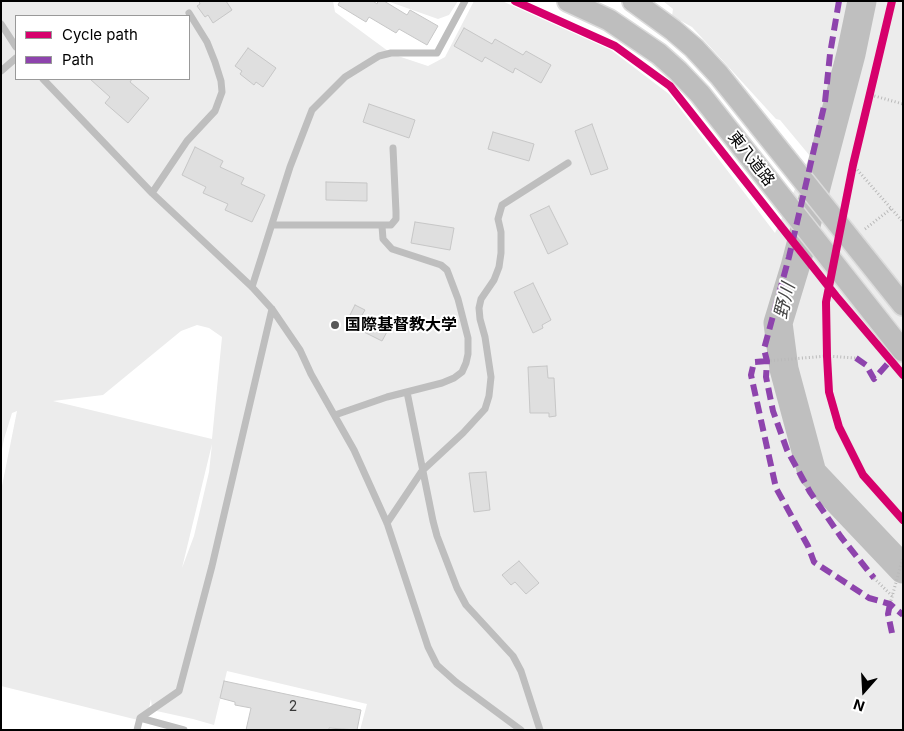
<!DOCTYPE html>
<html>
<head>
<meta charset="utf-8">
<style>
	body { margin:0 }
	#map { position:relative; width:904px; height:731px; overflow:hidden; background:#fff; font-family:Inter,sans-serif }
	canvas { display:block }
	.frame { position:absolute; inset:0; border:2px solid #000; pointer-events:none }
	.legend { position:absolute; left:15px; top:15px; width:175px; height:65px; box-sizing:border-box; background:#fff; border:1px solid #999; margin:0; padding:6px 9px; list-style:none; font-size:15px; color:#000 }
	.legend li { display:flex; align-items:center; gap:10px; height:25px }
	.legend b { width:25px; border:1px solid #999 }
	.north { position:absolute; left:839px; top:666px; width:50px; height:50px; -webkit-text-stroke:4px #fff; paint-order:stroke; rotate:199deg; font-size:14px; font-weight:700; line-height:20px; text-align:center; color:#000 }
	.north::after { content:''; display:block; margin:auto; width:18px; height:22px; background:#000; clip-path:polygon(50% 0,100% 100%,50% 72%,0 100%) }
</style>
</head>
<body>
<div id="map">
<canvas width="904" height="731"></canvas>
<div class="frame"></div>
<ul class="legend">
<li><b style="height:6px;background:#d6006c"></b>Cycle path</li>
<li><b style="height:6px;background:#8e44ad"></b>Path</li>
</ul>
<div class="north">N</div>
</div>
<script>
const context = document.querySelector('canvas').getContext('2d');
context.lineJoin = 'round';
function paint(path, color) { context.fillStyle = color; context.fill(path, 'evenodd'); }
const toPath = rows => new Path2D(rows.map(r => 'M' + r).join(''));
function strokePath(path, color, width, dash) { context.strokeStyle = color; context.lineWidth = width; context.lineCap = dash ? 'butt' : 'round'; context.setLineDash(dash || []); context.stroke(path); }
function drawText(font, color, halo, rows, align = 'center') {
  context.font = font + ' Inter,"Noto Sans JP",sans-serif'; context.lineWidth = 4; context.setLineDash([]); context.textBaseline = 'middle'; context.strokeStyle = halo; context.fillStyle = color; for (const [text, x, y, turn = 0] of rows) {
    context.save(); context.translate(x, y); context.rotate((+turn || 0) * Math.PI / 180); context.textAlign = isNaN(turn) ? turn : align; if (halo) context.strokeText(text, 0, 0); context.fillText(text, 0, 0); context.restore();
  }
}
const green = toPath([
	[1,1,333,1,335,12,392,54,428,66,445,57,474,1,502,1,611,50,669,94,775,233,810,156,780,120,776,119,692,27,672,16,673,9,663,1,903,1,903,730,360,730,367,704,227,671,214,725,193,719,152,710,151,699,146,722,1,686,1,491,17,411,12,413,4,439,1,454],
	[16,16,189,16,189,79,16,79],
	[197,325,209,328,222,337,212,439,53,401,103,395,181,331],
	[212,444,209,472,194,536,182,568],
	[387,1,458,1,449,15,438,19]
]);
const river = toPath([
	[862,1,851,54,795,267,778,323,784,369,812,473,903,569]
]);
const building = toPath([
	[199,1,226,1,232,10,213,23,208,15,205,17,197,6,200,4,199,1],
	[340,1,373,1,377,4,378,1,384,1,407,15,410,10,438,26,427,45,399,29,396,33,369,17,366,22,338,5,340,1],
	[464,28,492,44,495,39,523,55,526,51,551,65,541,83,515,68,513,73,485,57,482,62,454,46,464,28],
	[248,48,276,68,263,87,256,82,254,85,240,74,242,71,235,66,248,48],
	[90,79,132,79,130,82,149,98,128,123,105,103,110,97,90,79],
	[369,104,415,120,409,138,363,122,369,104],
	[592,124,608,169,591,175,575,131,592,124],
	[493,132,534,144,529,161,488,149,493,132],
	[195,147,223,161,220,167,244,178,241,184,265,195,252,222,225,210,228,204,203,193,206,187,182,175,195,147],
	[326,182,367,183,367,201,326,200,326,182],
	[549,206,568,244,548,254,530,215,549,206],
	[415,222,454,228,450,250,411,243,415,222],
	[533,283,551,320,542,325,543,328,533,333,514,292,533,283],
	[355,305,365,310,362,315,389,328,382,341,346,323,355,305],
	[547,366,548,378,554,378,556,416,549,417,549,413,530,413,528,367,547,366],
	[486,472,490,510,474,512,469,473,486,472],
	[519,561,539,583,526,594,515,582,511,585,502,575,519,561],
	[224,681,361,710,357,730,329,728,329,730,246,730,251,708,235,705,235,702,220,698,224,681]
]);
const path = toPath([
	[892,1,853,165,903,222],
	[871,95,903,104],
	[865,229,892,208],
	[826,302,827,356],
	[767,361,827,356,856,358],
	[874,578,892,596],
	[890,604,903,557]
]);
const lane = toPath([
	[1,24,16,47],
	[1,71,16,58],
	[43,79,152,193,252,287,272,309,300,350,311,374,354,450,387,523,428,647,437,665,456,682,521,730],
	[152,193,187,141,215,111,222,92,221,81,215,62,207,42,189,13],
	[272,225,391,225,396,219,396,212,393,148],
	[252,287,290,167,312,110,345,77,379,56,391,53,437,53,465,1],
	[407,392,433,521,437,536,457,588,466,605,513,656,521,671,540,730],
	[335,415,387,397,442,383,454,378,462,372,466,363,468,354,468,338,458,299,447,270,441,265,392,249,383,239,382,226],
	[387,523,422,471,463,433,485,409,489,396,491,377,485,337,480,319,479,308,481,299,494,280,499,267,501,253,501,232,498,219,502,205,568,163],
	[140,718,184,730],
	[137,730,140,718,179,691,212,566,272,309]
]);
const primary = toPath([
	[568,1,609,20,659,54,678,71,700,94,903,351],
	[633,1,673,30,694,48,719,75,903,305]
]);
const quiet = toPath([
	[839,1,830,54,825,102,789,257,764,349,767,361,766,377,773,411,787,450,810,492,841,537,874,578],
	[856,358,866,365,874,379,891,360],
	[767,361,754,362,751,375,776,488,808,546,814,562,869,598,890,604,903,615],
	[890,604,888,614,892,633]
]);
const cycleway = toPath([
	[515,1,615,46,670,86,836,296,903,375],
	[892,1,853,165,826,302,827,356,829,392,839,427,863,475,903,520]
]);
const markers = [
	[335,325,5,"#595959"]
];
const numberNames = [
	["2",293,707]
];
const streetNames = [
	["東八道路",751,159,52]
];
const poiNames = [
	["国際基督教大学",345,325]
];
const waterNames = [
	["野川",785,301,-76]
];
paint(green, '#ececec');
strokePath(river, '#bfbfbf', 29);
paint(building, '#dfdfdf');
strokePath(building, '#c7c7c7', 1);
strokePath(primary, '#dbdbdb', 24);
strokePath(path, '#b9b9b9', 3, [1, 2.5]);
strokePath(lane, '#bebebe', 7);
strokePath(primary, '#bebebe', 21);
strokePath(quiet, '#8e44ad', 6, [12, 6]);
strokePath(cycleway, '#d6006c', 8);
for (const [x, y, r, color] of markers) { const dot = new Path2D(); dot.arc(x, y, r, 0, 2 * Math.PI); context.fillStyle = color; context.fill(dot); strokePath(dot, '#fff', 2); }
drawText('14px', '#383838', null, numberNames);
drawText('16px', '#000', '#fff', streetNames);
drawText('bold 16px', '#000', '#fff', poiNames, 'left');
drawText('italic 18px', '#444', '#fff', waterNames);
</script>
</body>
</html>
